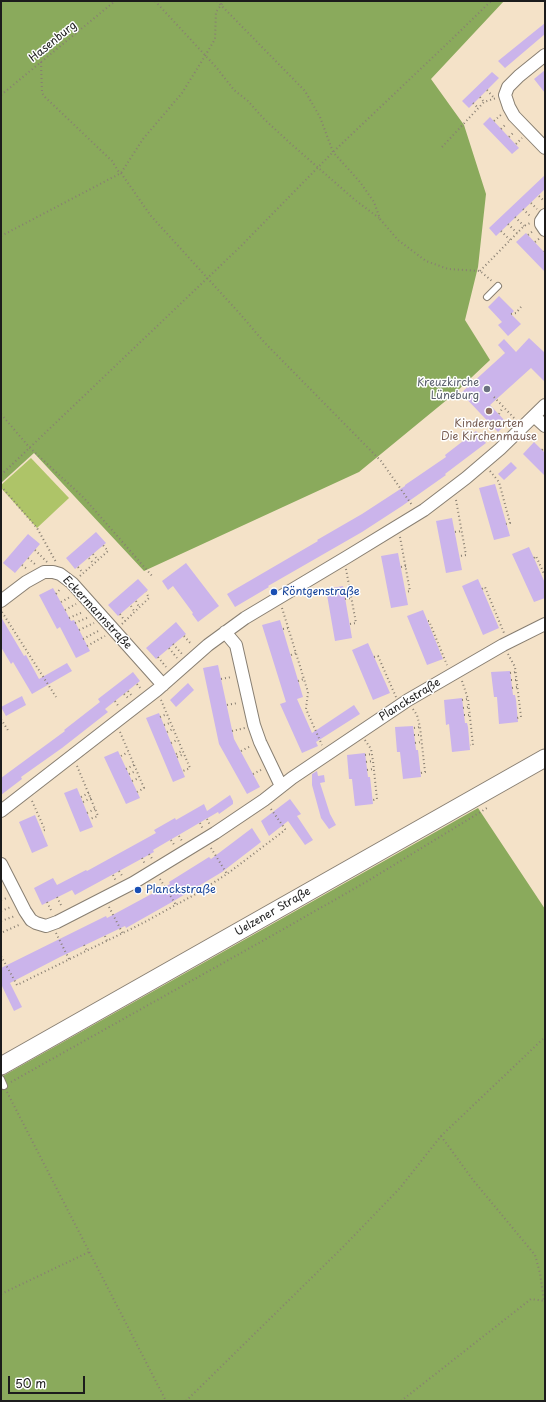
<!DOCTYPE html>
<html>
<head>
<meta charset="utf-8">
<style>
	body { margin:0 }
	#map { position:relative; width:546px; height:1402px; overflow:hidden; background:#f4e2c8; font-family:"Playpen Sans",sans-serif }
	canvas { display:block }
	.frame { position:absolute; inset:0; border:2px solid #1c1c1c; pointer-events:none }
	.scale { position:absolute; left:8px; top:1376px; width:77px; height:18px; box-sizing:border-box; border:2px solid #1c1c1c; border-top:0; padding-left:5px; font-size:12px; line-height:14px; white-space:nowrap; color:#1c1c1c; -webkit-text-stroke:3px #fff; paint-order:stroke }
</style>
</head>
<body>
<div id="map">
<canvas width="546" height="1402"></canvas>
<div class="frame"></div>
<div class="scale">50 m</div>
</div>
<script>
const context = document.querySelector('canvas').getContext('2d');
context.lineJoin = 'round';
function paint(path, color) { context.fillStyle = color; context.fill(path, 'evenodd'); }
const toPath = rows => new Path2D(rows.map(r => 'M' + r).join(''));
function strokePath(path, color, width, dash) { context.strokeStyle = color; context.lineWidth = width; context.lineCap = dash ? 'butt' : 'round'; context.setLineDash(dash || []); context.stroke(path); }
function drawText(font, color, halo, rows, align = 'center') {
  context.font = font + ' "Playpen Sans",sans-serif'; context.lineWidth = 3; context.setLineDash([]); context.textBaseline = 'middle'; context.strokeStyle = halo; context.fillStyle = color; for (const [text, x, y, turn = 0] of rows) {
    context.save(); context.translate(x, y); context.rotate((+turn || 0) * Math.PI / 180); context.textAlign = isNaN(turn) ? turn : align; if (halo) context.strokeText(text, 0, 0); context.fillText(text, 0, 0); context.restore();
  }
}
const green = toPath([
	[31,458,69,498,37,528,1,488,1,485]
]);
const forest = toPath([
	[1,1,504,1,431,79,464,125,486,194,478,267,465,320,490,360,454,394,359,472,144,571,34,453,1,483],
	[478,808,545,909,545,1401,1,1401,1,1077]
]);
const building = toPath([
	[545,23,545,34,505,68,498,61],
	[545,70,545,93,534,79],
	[492,72,499,78,469,108,462,101],
	[490,117,519,148,512,154,483,124],
	[545,175,545,189,496,236,489,228],
	[526,233,545,253,545,272,516,242],
	[499,296,514,311,511,314,521,324,508,336,498,325,502,322,488,307],
	[529,338,545,353,545,382,531,368,490,405,507,423,498,432,461,393,505,353,498,345,504,339,516,352],
	[476,431,486,443,445,474,446,475,402,506,362,532,268,586,269,587,235,607,227,594,318,541,317,540,362,514,405,486,405,485,446,457,445,455],
	[534,442,545,453,545,476,523,454],
	[511,462,517,468,504,480,498,474],
	[495,484,510,536,494,540,479,488],
	[452,518,462,570,446,573,436,521],
	[96,532,106,543,75,569,66,558],
	[28,534,40,544,15,573,3,563],
	[529,547,545,583,545,598,534,602,512,554],
	[398,553,408,605,391,608,381,556],
	[186,563,219,606,198,622,192,614,193,613,173,586,168,590,162,581],
	[138,579,148,590,118,616,108,605],
	[478,579,499,628,483,635,462,586],
	[343,586,352,638,335,641,326,589],
	[53,588,71,621,74,620,90,651,76,658,60,627,57,629,39,595],
	[423,610,443,659,427,665,407,616],
	[1,617,24,656,26,655,39,679,67,663,72,671,32,694,13,662,11,664,1,647],
	[280,620,303,697,297,699,312,733,354,705,360,714,316,742,318,746,302,753,280,704,286,702,262,625],
	[176,622,186,634,156,659,146,648],
	[368,643,390,693,373,700,352,650],
	[218,665,234,739,260,787,247,794,219,744,203,668],
	[510,671,513,695,515,695,516,700,518,722,499,724,497,697,494,697,491,672],
	[133,672,140,681,105,709,108,712,62,748,21,777,22,779,1,795,1,778,65,731,64,730,100,702,98,699],
	[188,683,194,690,176,707,170,700],
	[22,696,26,705,6,716,1,707],
	[462,698,465,723,467,723,468,727,470,750,452,752,449,724,446,725,444,700],
	[159,713,185,777,173,782,146,718],
	[413,726,416,750,418,750,421,777,403,779,400,752,397,752,395,727],
	[118,751,140,798,126,804,104,757],
	[365,753,368,777,370,777,373,804,355,806,352,779,349,779,347,755],
	[317,771,318,776,324,775,325,782,320,783,330,814,336,825,329,829,321,818,312,785,312,774],
	[77,788,93,827,80,832,64,793],
	[230,795,233,801,233,804,219,814,218,812,153,850,154,852,75,895,72,890,42,905,34,888,53,878,57,885,86,870,87,871,156,833,154,830,175,818,176,820,204,804,207,811],
	[290,799,301,814,297,816,313,840,305,845,288,821,269,836,261,821],
	[35,815,48,846,32,853,19,822],
	[252,828,261,842,222,872,172,902,126,928,125,926,60,957,10,983,22,1007,14,1011,1,984,1,968,106,916,107,918,170,884,169,882,209,857,211,859]
]);
const path = toPath([
	[155,1,216,67,234,90,248,101,264,119,290,143,355,200,379,218],
	[217,1,305,91,320,117,333,152,360,182,374,202,380,219,398,240,426,261,448,269,480,271,493,282],
	[41,62,42,93,45,97,112,161,120,174],
	[487,90,494,98],
	[1,95,115,1],
	[480,97,484,102],
	[473,103,478,108],
	[494,121,502,114],
	[501,129,506,124],
	[509,137,514,132],
	[516,144,522,138],
	[442,147,484,102,496,98],
	[121,173,151,216,241,315,264,342,381,461,412,505],
	[539,196,545,202],
	[531,203,537,209],
	[523,209,531,217],
	[515,217,524,226],
	[508,224,517,233],
	[501,231,510,240],
	[528,235,533,231],
	[1,236,121,173,143,139,182,93,205,56,215,39,216,12,224,1],
	[535,242,540,238],
	[544,252,545,251],
	[480,271,524,226,530,223],
	[511,314,516,313,521,307],
	[494,397,515,419],
	[1,414,29,447,84,498,153,577],
	[499,414,503,407],
	[542,450,545,447],
	[490,471,499,482,510,523,506,524],
	[1,475,240,247,333,152,451,40,491,1],
	[1,486,37,528,56,562],
	[456,500,466,555,460,556],
	[455,532,462,531],
	[400,537,410,591,405,592],
	[35,550,47,562],
	[93,554,97,559],
	[28,558,36,565],
	[89,558,93,563],
	[534,558,536,556,545,576],
	[22,565,27,569],
	[78,567,83,573],
	[401,567,406,566],
	[346,569,356,623,350,624],
	[80,576,108,551,103,545],
	[482,589,485,587,504,633],
	[56,594,61,588],
	[345,599,351,598],
	[136,601,139,607],
	[61,602,70,597],
	[131,606,134,611],
	[282,608,308,692,306,709,322,745],
	[65,610,76,604],
	[2,612,56,697],
	[120,614,125,621],
	[69,618,83,612],
	[428,621,429,621,447,665],
	[75,623,89,617],
	[122,624,149,598,146,592],
	[283,629,288,628],
	[79,630,94,623],
	[184,636,192,645],
	[83,639,100,630],
	[173,644,182,654],
	[87,646,105,636],
	[169,648,177,658],
	[508,654,515,667,521,717,517,718],
	[291,655,296,653],
	[158,657,166,667],
	[374,657,378,656,396,697],
	[510,673,516,672],
	[221,679,232,677],
	[511,680,517,680],
	[298,681,304,679],
	[462,681,468,699,473,745,470,745],
	[137,684,141,689],
	[512,688,517,687],
	[128,691,132,696],
	[124,694,129,699],
	[161,700,190,768,183,771],
	[462,700,468,699],
	[115,701,119,707],
	[227,705,238,703],
	[463,708,469,707],
	[413,709,417,715,420,727,425,772,421,773],
	[464,715,470,715],
	[160,717,167,714],
	[1,719,9,732],
	[164,725,170,723],
	[414,728,420,727],
	[232,731,245,728],
	[120,732,144,788,137,792],
	[167,732,173,729],
	[414,735,420,735],
	[365,740,371,749,373,761,377,799,373,800],
	[171,743,177,740],
	[415,743,421,742],
	[241,751,251,746],
	[176,754,182,751],
	[365,755,372,754],
	[121,756,128,752],
	[177,757,184,754],
	[366,762,373,761],
	[77,766,98,816,90,819],
	[126,769,134,765],
	[367,770,373,769],
	[129,774,136,771],
	[253,774,261,770],
	[132,781,139,778],
	[81,797,89,793],
	[32,801,45,830,42,831],
	[83,802,91,798],
	[87,813,95,809],
	[207,819,210,825],
	[200,823,203,829],
	[179,836,182,841],
	[171,840,175,846],
	[211,848,227,874],
	[149,854,153,860],
	[142,858,145,864],
	[119,871,123,877],
	[113,875,116,881],
	[160,879,176,905],
	[57,897,62,907],
	[1,900,7,898],
	[47,902,52,912],
	[109,907,123,934],
	[1,911,11,907],
	[1,921,15,916],
	[3,932,21,924],
	[56,933,69,959],
	[105,936,107,941],
	[84,945,87,951],
	[1,956,17,985,141,924,194,895,227,874,285,830,285,829,271,809],
	[11,1082,273,935,366,882,487,808],
	[7,1092,166,1401],
	[441,1136,473,1180,535,1255,540,1273,544,1301],
	[1,1294,89,1252],
	[186,1401,343,1247,400,1188,441,1136,545,1037],
	[401,1401,531,1299,545,1301]
]);
const lane = toPath([
	[487,297,498,286],
	[1,1079,4,1086]
]);
const street = toPath([
	[545,55,519,76,508,87,505,95,509,107,514,116,545,148],
	[545,215,541,221,541,224,545,230],
	[534,416,545,426],
	[1,601,26,582,44,572,53,572,60,574,72,583,163,685],
	[225,632,236,645,254,725,260,742,281,786],
	[1,811,157,690,208,645,245,618,347,557,424,510,466,478,500,449,545,405],
	[1,864,25,911,31,920,36,923,46,926,57,922,133,883,215,833,264,800,292,778,408,700,503,645,545,624]
]);
const secondary = toPath([
	[1,1066,545,758]
]);
const markers = [
	[487,389,4,"#6b7280"],
	[489,411,4,"#8d6e63"],
	[274,592,4,"#1a4fb4"],
	[138,890,4,"#1a4fb4"]
];
const streetNames = [
	["Hasenburg",53,42,-39],
	["Eckermannstraße",97,613,47],
	["Planckstraße",410,700,-32],
	["Uelzener Straße",273,912,-30]
];
const worshipNames = [
	["Kreuzkirche",479,383],
	["Lüneburg",479,396]
];
const educationNames = [
	["Kindergarten",489,424],
	["Die Kirchenmäuse",489,437]
];
const transitNames = [
	["Röntgenstraße",282,592],
	["Planckstraße",146,890]
];
paint(green, '#aec468');
paint(forest, '#8aaa5c');
paint(building, '#cbb4eb');
strokePath(lane, '#887f72', 8);
strokePath(street, '#887f72', 14);
strokePath(secondary, '#887f72', 19);
strokePath(path, '#887f72', 2, [1, 3]);
strokePath(lane, '#fff', 6);
strokePath(street, '#fff', 12);
strokePath(secondary, '#fff', 17);
for (const [x, y, r, color] of markers) { const dot = new Path2D(); dot.arc(x, y, r, 0, 2 * Math.PI); context.fillStyle = color; context.fill(dot); strokePath(dot, '#fff', 1.5); }
drawText('11px', '#1c1c1c', '#fff', streetNames);
drawText('11px', '#5b616d', '#fff', worshipNames, 'right');
drawText('11px', '#785e54', '#fff', educationNames);
drawText('11px', '#164399', '#fff', transitNames, 'left');
</script>
</body>
</html>
